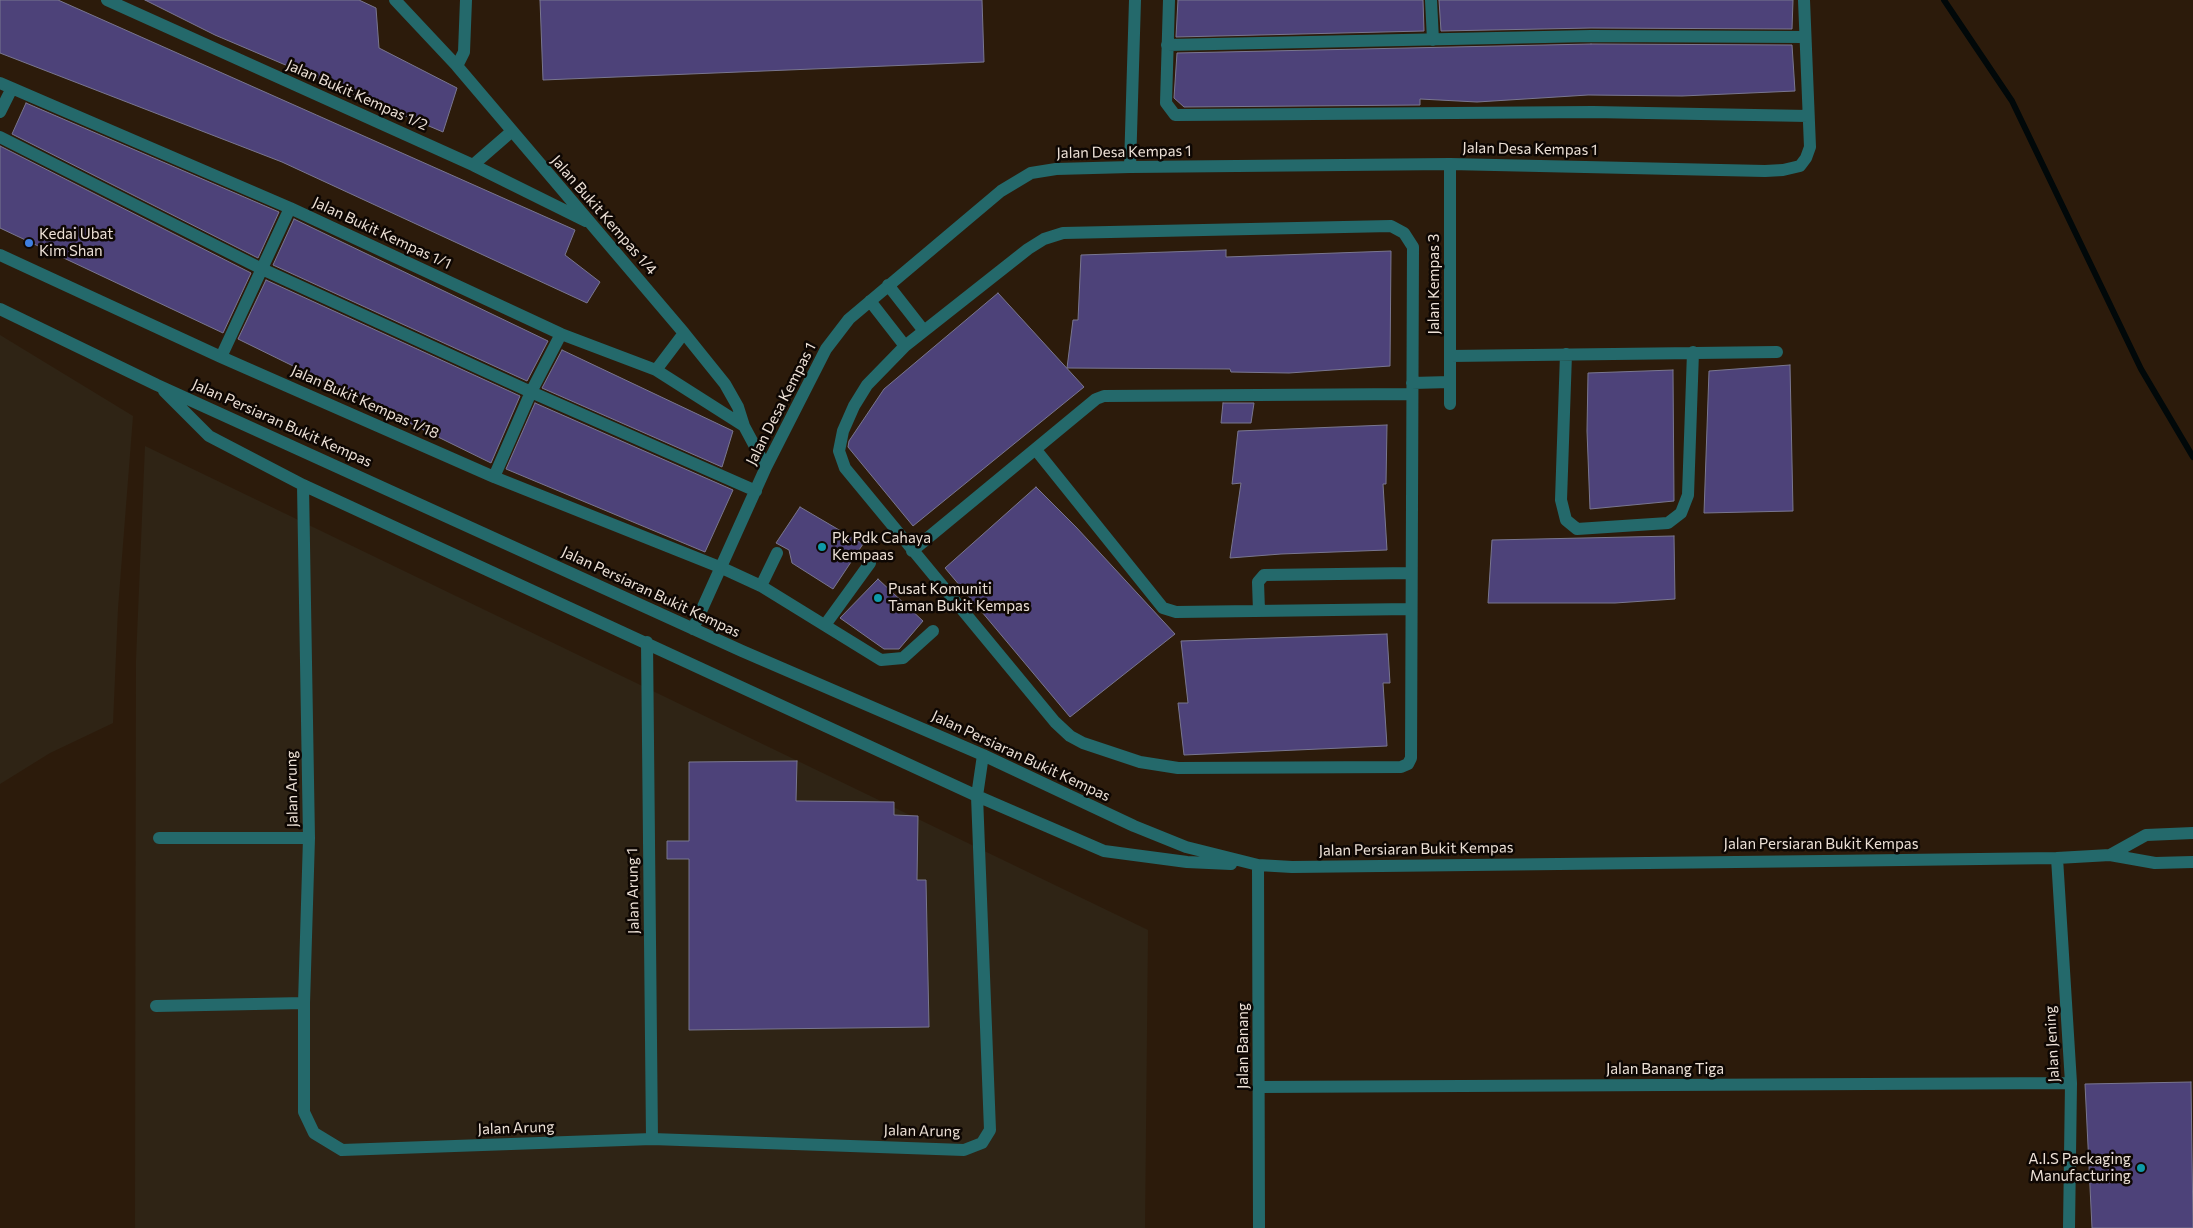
<!DOCTYPE html>
<html>
<head>
<meta charset="utf-8">
<style>
	body { margin:0 }
	canvas { display:block; background:#2c1b0b }
</style>
</head>
<body>
<canvas width="2193" height="1228"></canvas>
<script>
const context = document.querySelector('canvas').getContext('2d');
context.lineJoin = 'round';
function paint(path, color) { context.fillStyle = color; context.fill(path, 'evenodd'); }
const toPath = rows => new Path2D(rows.map(r => 'M' + r).join(''));
function strokePath(path, color, width, dash) { context.strokeStyle = color; context.lineWidth = width; context.lineCap = dash ? 'butt' : 'round'; context.setLineDash(dash || []); context.stroke(path); }
function drawText(font, color, halo, rows, align = 'center') {
  context.font = font + ' Commissioner,sans-serif'; context.lineWidth = 5; context.setLineDash([]); context.textBaseline = 'middle'; context.strokeStyle = halo; context.fillStyle = color; for (const [text, x, y, turn = 0] of rows) {
    context.save(); context.translate(x, y); context.rotate((+turn || 0) * Math.PI / 180); context.textAlign = isNaN(turn) ? turn : align; if (halo) context.strokeText(text, 0, 0); context.fillText(text, 0, 0); context.restore();
  }
}
const industrial = toPath([
	[0,335,133,416,118,608,113,723,50,753,0,784],
	[145,446,1148,930,1145,1228,135,1228,136,661]
]);
const stream = toPath([
	[1944,0,2012,101,2141,369,2193,457]
]);
const building = toPath([
	[0,0,58,0,575,230,565,255,600,282,587,303,282,162,0,53,0,0],
	[145,0,359,0,376,8,379,48,457,88,443,132,215,35,145,0],
	[540,0,982,0,984,62,543,80,540,0],
	[1178,0,1423,0,1424,31,1176,37,1178,0],
	[1439,0,1793,0,1792,29,1591,28,1441,31,1439,0],
	[1591,44,1792,45,1795,91,1682,96,1588,95,1477,102,1420,99,1420,105,1184,107,1174,98,1177,53,1591,44],
	[26,103,279,212,258,258,12,134,26,103],
	[0,146,251,273,223,333,0,228,0,146],
	[294,219,548,341,527,381,273,265,294,219],
	[1226,250,1226,257,1391,251,1390,366,1289,373,1231,372,1230,369,1067,368,1073,320,1078,320,1081,255,1226,250],
	[266,280,520,396,491,463,238,339,266,280],
	[998,293,1084,387,913,526,848,447,849,441,884,389,998,293],
	[562,350,733,431,722,467,542,388,562,350],
	[1790,365,1793,511,1704,513,1709,371,1790,365],
	[1673,370,1674,501,1590,509,1587,431,1588,373,1673,370],
	[535,403,733,490,705,552,506,469,535,403],
	[1223,403,1254,403,1251,423,1221,423,1223,403],
	[1387,425,1386,484,1383,484,1387,550,1281,554,1230,558,1241,483,1232,484,1238,431,1387,425],
	[1036,487,1076,527,1175,634,1070,717,945,568,1036,487],
	[800,507,863,544,833,589,792,563,789,550,776,543,800,507],
	[1674,536,1675,599,1615,603,1488,603,1492,540,1674,536],
	[878,579,923,621,899,649,884,649,840,618,878,579],
	[1387,634,1390,683,1383,683,1387,746,1184,755,1178,703,1188,703,1181,641,1387,634],
	[797,761,796,801,894,802,894,815,918,816,917,880,926,880,929,1027,689,1030,689,859,667,859,667,841,689,841,689,762,797,761],
	[2191,1082,2193,1228,2092,1228,2085,1084,2191,1082]
]);
const minor = toPath([
	[107,0,473,165,586,221],
	[395,0,457,66,684,333,725,384,738,407,744,426,766,467],
	[1169,0,1166,103,1175,115,1593,112,1808,116],
	[1431,0,1433,40],
	[1167,45,1591,36,1805,37],
	[457,66,464,52,466,0],
	[0,83,290,208,561,334,656,370,744,426],
	[0,112,12,88],
	[0,137,262,269,531,392,756,491],
	[473,165,511,132],
	[1130,167,1135,0],
	[1391,226,1404,233,1413,247,1411,758,1408,764,1401,767,1178,768,1140,762,1083,743,1070,736,1055,722,845,468,839,451,843,431,854,406,867,385,905,346,1028,249,1044,239,1063,233,1391,226],
	[0,255,221,357,494,477,722,568,761,586,777,553],
	[888,285,924,331],
	[870,301,905,346],
	[0,309,157,385,742,651,983,755,1134,826,1186,847,1258,865,1292,867,1825,861,2057,858,2110,855,2155,863,2193,862],
	[1566,354,1561,500,1566,520,1577,529,1668,523,1681,513,1688,495,1693,352],
	[1450,356,1777,352],
	[221,357,290,208],
	[656,370,684,333],
	[1412,383,1450,382],
	[164,391,209,436,303,485,977,796,1104,851,1187,862,1231,864],
	[1450,404,1450,164],
	[1036,450,1163,608,1176,612,1411,609],
	[494,477,531,392,561,334],
	[303,485,309,838,304,1003,304,1112,314,1133,342,1150,652,1139,964,1150,982,1143,990,1130,977,796,983,755],
	[912,551,1096,399,1104,396,1412,394],
	[761,586,881,660,903,658,933,631],
	[1259,611,1258,582,1264,575,1411,573],
	[825,625,870,563],
	[693,629,766,467,826,349,849,319,1001,191,1031,173,1056,169,1130,167,1450,164,1765,171,1783,170,1800,166,1806,158,1810,147,1804,0],
	[647,642,652,1139],
	[159,838,309,838],
	[2110,855,2146,835,2193,833],
	[2057,858,2071,1083,2069,1228],
	[1258,865,1259,1228],
	[156,1006,304,1003],
	[1259,1087,2071,1083]
]);
const markers = [
	[29,243,5,"#3f7fe0"],
	[822,547,5,"#0f9aa8"],
	[878,598,5,"#0f9aa8"],
	[2141,1168,5,"#0f9aa8"]
];
const streetNames = [
	["Jalan Bukit Kempas 1/2",357,95,24],
	["Jalan Desa Kempas 1",1530,149,1],
	["Jalan Desa Kempas 1",1124,152,-1],
	["Jalan Bukit Kempas 1/4",604,215,49],
	["Jalan Bukit Kempas 1/1",382,233,25],
	["Jalan Kempas 3",1434,284,-90],
	["Jalan Bukit Kempas 1/18",365,402,24],
	["Jalan Desa Kempas 1",781,404,-63],
	["Jalan Persiaran Bukit Kempas",282,423,24],
	["Jalan Persiaran Bukit Kempas",651,592,25],
	["Jalan Persiaran Bukit Kempas",1021,756,25],
	["Jalan Arung",292,789,-91],
	["Jalan Persiaran Bukit Kempas",1821,844],
	["Jalan Persiaran Bukit Kempas",1416,849,-1],
	["Jalan Arung 1",633,891,-91],
	["Jalan Jening",2052,1044,-93],
	["Jalan Banang",1243,1046,-90],
	["Jalan Banang Tiga",1665,1069],
	["Jalan Arung",516,1128,-2],
	["Jalan Arung",922,1131,1]
];
const poiNames = [
	["Kedai Ubat",39,234],
	["Kim Shan",39,251],
	["Pk Pdk Cahaya",832,538],
	["Kempaas",832,555],
	["Pusat Komuniti",888,589],
	["Taman Bukit Kempas",888,606],
	["A.I.S Packaging",2131,1159,"right"],
	["Manufacturing",2131,1176,"right"]
];
paint(industrial, '#2f2415');
strokePath(stream, '#010809', 6);
paint(building, '#4d4279');
strokePath(building, '#79768f', 1);
strokePath(minor, '#24696b', 12);
for (const [x, y, r, color] of markers) { const dot = new Path2D(); dot.arc(x, y, r, 0, 2 * Math.PI); context.fillStyle = color; context.fill(dot); strokePath(dot, '#0e0703', 2); }
drawText('15px', '#ece0d6', '#0e0703', streetNames);
drawText('15px', '#ece0d6', '#0e0703', poiNames, 'left');
</script>
</body>
</html>
